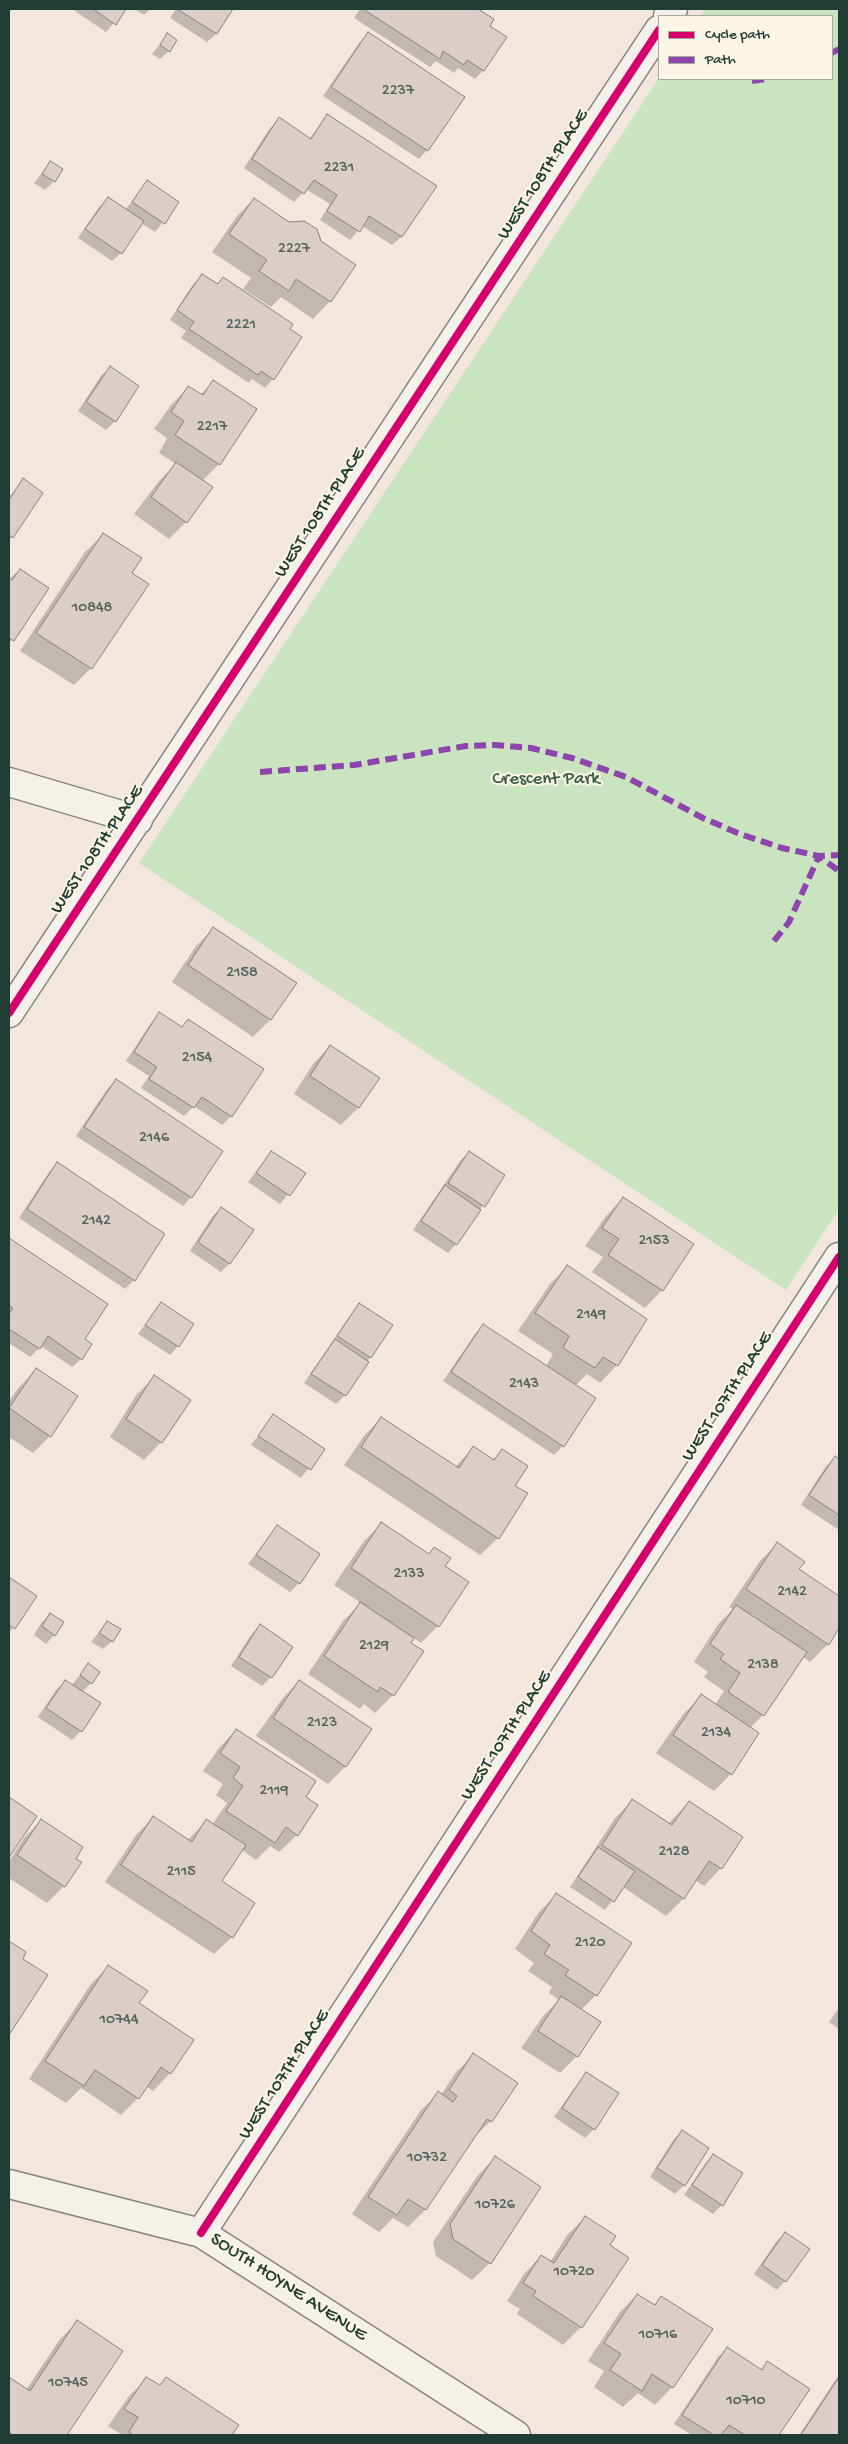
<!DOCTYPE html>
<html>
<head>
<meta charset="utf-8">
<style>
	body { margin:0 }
	#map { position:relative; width:848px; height:2444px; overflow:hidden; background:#f3e6df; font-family:"Gochi Hand",sans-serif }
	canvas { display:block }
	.frame { position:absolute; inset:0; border:10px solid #1f3d34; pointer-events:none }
	.legend { position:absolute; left:658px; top:15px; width:175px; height:65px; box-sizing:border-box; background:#fcf5e5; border:1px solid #a4ab9e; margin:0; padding:6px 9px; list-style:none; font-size:15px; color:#1f3d34 }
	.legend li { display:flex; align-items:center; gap:10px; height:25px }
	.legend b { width:25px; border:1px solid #a4ab9e }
</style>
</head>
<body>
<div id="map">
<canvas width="848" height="2444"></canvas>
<div class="frame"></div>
<ul class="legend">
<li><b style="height:6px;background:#d6006c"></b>Cycle path</li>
<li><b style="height:6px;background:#8e44ad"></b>Path</li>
</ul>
</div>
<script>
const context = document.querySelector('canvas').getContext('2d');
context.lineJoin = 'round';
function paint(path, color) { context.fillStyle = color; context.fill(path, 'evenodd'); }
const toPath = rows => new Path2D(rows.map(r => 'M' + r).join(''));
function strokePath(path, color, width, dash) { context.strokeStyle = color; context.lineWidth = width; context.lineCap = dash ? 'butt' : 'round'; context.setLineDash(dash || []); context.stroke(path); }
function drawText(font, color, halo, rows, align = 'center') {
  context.font = font + ' "Gochi Hand",sans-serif'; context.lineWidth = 4; context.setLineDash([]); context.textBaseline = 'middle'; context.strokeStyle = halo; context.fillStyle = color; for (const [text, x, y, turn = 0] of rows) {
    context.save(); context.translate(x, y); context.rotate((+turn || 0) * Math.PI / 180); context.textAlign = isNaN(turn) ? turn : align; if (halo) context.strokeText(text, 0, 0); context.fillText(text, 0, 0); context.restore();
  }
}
const green = toPath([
	[705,9,839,9,839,1209,786,1290,139,863,659,78,832,79,832,16,700,16]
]);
const shadow = toPath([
	[77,9,125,9,106,32,75,11],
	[134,9,150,9,144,15],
	[176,9,232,9,216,34,207,42,170,18],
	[360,9,475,9,492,20,488,26,506,37,483,71,475,79,458,68,454,73,436,61,430,67,354,18],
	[368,34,427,150,419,159,323,96,359,43],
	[167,35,169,51,160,59,152,54],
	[327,116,435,186,401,237,392,245,362,226,350,240,320,220,330,204,306,189,294,202,244,168,270,128,279,119,309,139],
	[50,163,54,181,45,190,34,183],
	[147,182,178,203,155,232,141,223,121,253,112,261,78,238,99,207,108,198,125,210],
	[254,199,355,265,330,301,313,319,281,297,271,307,243,289,251,278,212,252,237,216],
	[202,276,273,379,265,388,252,379,249,383,181,338,186,331,170,320,193,284],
	[110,368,138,386,115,421,106,430,78,411,101,376],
	[213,382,219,464,202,481,186,522,169,539,134,514,159,481,176,464,159,453,167,438,154,429,171,405,188,388,200,395],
	[23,480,12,537,9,540,9,497],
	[103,535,130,573,91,668,74,685,20,651,85,552],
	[20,570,47,588,9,644,9,579],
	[213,929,295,984,270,1020,253,1037,172,982,196,946],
	[160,1014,231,1116,222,1125,194,1106,184,1116,141,1088,149,1076,126,1061,151,1023],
	[330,1046,378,1078,358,1108,341,1125,294,1094,313,1064],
	[116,1080,191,1197,183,1206,76,1136,107,1089],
	[271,1152,304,1174,280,1204,248,1182],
	[469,1152,504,1175,456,1244,448,1253,413,1230,460,1161],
	[57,1164,134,1280,125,1289,19,1218,49,1172],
	[623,1198,692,1244,662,1290,645,1308,592,1272,603,1257,585,1246,606,1216],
	[221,1208,229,1264,221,1272,190,1251,212,1217],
	[9,1240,81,1359,72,1367,41,1346,30,1357,9,1343],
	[567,1267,617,1365,600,1383,587,1374,575,1386,563,1446,554,1455,443,1381,475,1334,483,1325,546,1366,553,1354,518,1331,550,1284],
	[161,1303,178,1346,170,1355,138,1334],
	[360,1305,370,1357,345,1395,336,1404,304,1383,351,1314],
	[36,1370,50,1436,33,1453,9,1437,9,1401,19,1387],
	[155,1377,189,1400,161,1442,144,1460,110,1437,137,1394],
	[273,1416,323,1450,301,1478,251,1445],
	[381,1418,455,1467,473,1448,492,1461,502,1451,513,1486,498,1538,480,1555,344,1465,364,1436],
	[835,1458,839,1460,839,1530,801,1505,826,1466],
	[381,1524,427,1555,434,1548,443,1567,438,1626,421,1643,413,1638,409,1643,422,1651,393,1695,375,1713,364,1704,360,1709,308,1674,343,1621,361,1603,334,1585,364,1541],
	[277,1527,299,1583,290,1592,248,1564],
	[777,1544,797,1570,839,1598,839,1626,828,1644,810,1662,802,1656,763,1715,750,1728,731,1774,714,1791,656,1753,684,1713,702,1696,715,1705,724,1691,704,1677,708,1672,694,1662,719,1623,733,1609,729,1607,760,1561],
	[9,1579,35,1596,9,1633],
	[50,1615,54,1635,46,1644,34,1635,41,1623],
	[107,1622,112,1641,103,1649,91,1642],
	[260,1626,271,1677,262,1686,231,1666,251,1635],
	[88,1665,91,1683,82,1692,81,1731,72,1740,38,1717,56,1690,65,1682,71,1686],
	[299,1681,371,1729,345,1767,328,1784,256,1736,282,1699],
	[236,1730,304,1798,297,1835,279,1852,270,1846,256,1860,242,1850,220,1881,232,1937,214,1954,105,1882,136,1835,153,1818,187,1841,206,1821,212,1825,227,1803,216,1795,223,1784,203,1771,219,1748],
	[9,1799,35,1816,9,1855],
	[632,1801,668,1824,689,1802,721,1868,704,1886,695,1880,683,1899,666,1916,623,1887,605,1910,570,1887,615,1818],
	[41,1820,74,1859,64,1886,47,1903,9,1878,9,1861,24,1838],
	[557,1894,596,1995,581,2010,577,2056,560,2073,521,2048,544,2015,559,2000,549,1993,552,1987,528,1971,534,1963,515,1949,539,1912],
	[9,1942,25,1953,22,1959,47,1976,9,2032],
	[109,1966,138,2003,170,2073,153,2091,146,2086,138,2098,121,2115,81,2088,66,2103,29,2079,91,1984],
	[839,2008,839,2029,829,2022],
	[474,2055,491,2121,473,2138,425,2210,408,2227,393,2218,379,2232,352,2214,421,2110,439,2093,441,2095,456,2072],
	[587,2074,617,2094,594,2129,585,2138,554,2117,578,2083],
	[682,2131,707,2148,684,2185,675,2194,650,2177,673,2140],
	[713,2155,722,2205,713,2214,684,2195,705,2164],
	[495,2158,490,2263,472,2280,436,2256,433,2242,478,2175],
	[586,2217,608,2245,627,2258,581,2327,563,2345,517,2314,520,2309,507,2301,524,2274,541,2256,550,2262,568,2234],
	[785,2233,785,2281,777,2290,754,2274,776,2242],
	[637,2295,653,2306,661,2298,672,2387,655,2405,638,2393,623,2407,594,2387,604,2371,588,2361,620,2312],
	[77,2322,121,2351,65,2435,9,2435,9,2379,26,2390,60,2339],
	[727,2349,760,2370,768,2363,808,2389,778,2435,692,2435,674,2424,718,2357],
	[839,2376,839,2435,799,2435,836,2379],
	[147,2379,158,2386,166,2379,238,2425,231,2435,122,2435,108,2426,129,2396]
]);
const building = toPath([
	[93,9,126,9,116,25,93,9],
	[177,9,233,9,217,34,177,9],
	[363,9,478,9,494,19,490,26,507,37,484,71,467,60,464,65,443,51,440,59,363,9],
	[368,32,465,97,428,151,331,87,368,32],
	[167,33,177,40,170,52,160,45,167,33],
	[327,114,437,186,402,237,369,216,360,232,327,211,337,195,314,180,304,194,252,159,279,117,311,139,327,114],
	[50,161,63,169,55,182,42,174,50,161],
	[147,180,179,202,165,224,132,202,147,180],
	[108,197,144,221,122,254,85,229,108,197],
	[254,198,289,222,304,221,317,229,321,241,356,265,331,302,296,279,289,291,259,271,267,260,229,234,254,198],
	[202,274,218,284,223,277,293,324,290,329,302,337,274,380,261,371,258,375,189,329,194,322,177,310,202,274],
	[110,366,139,386,116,422,86,402,110,366],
	[213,380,257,409,220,465,175,435,184,421,171,412,188,386,203,395,213,380],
	[176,462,213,487,187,523,151,497,176,462],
	[23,478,43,493,13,538,9,535,9,500,23,478],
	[103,533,142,558,132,573,149,584,92,669,36,633,103,533],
	[20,569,49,588,14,641,9,638,9,578,12,580,20,569],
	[213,927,297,983,271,1020,188,965,213,927],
	[159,1012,182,1027,188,1019,264,1069,232,1117,202,1097,194,1108,149,1079,157,1067,134,1052,159,1012],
	[330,1045,380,1078,359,1108,310,1076,330,1045],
	[116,1079,223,1151,192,1198,84,1127,116,1079],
	[271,1151,306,1173,290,1196,256,1173,271,1151],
	[469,1151,505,1175,485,1207,448,1183,469,1151],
	[57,1162,165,1234,135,1281,27,1209,57,1162],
	[445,1185,481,1210,457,1245,421,1221,445,1185],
	[623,1197,694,1244,663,1291,608,1255,619,1239,602,1228,623,1197],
	[221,1207,254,1230,230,1264,198,1242,221,1207],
	[9,1238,108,1304,85,1339,92,1344,82,1360,48,1336,40,1349,9,1329,9,1314,13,1308,9,1305,9,1238],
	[567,1265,647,1319,618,1366,603,1357,595,1368,563,1348,569,1336,535,1313,567,1265],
	[161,1302,194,1324,179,1347,145,1325,161,1302],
	[359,1303,393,1325,371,1358,337,1336,359,1303],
	[483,1324,596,1398,564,1447,451,1372,483,1324],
	[335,1339,369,1362,346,1396,311,1374,335,1339],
	[36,1368,78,1396,51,1437,9,1408,36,1368],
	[154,1375,191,1400,162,1443,126,1419,154,1375],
	[273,1414,325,1449,311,1470,258,1436,273,1414],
	[381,1417,459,1468,473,1446,494,1460,502,1449,528,1466,515,1486,528,1493,499,1539,361,1447,381,1417],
	[835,1456,839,1459,839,1515,809,1495,835,1456],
	[381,1522,429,1554,434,1547,451,1558,445,1566,469,1582,439,1627,351,1568,381,1522],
	[277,1525,320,1554,300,1584,256,1555,277,1525],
	[777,1542,805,1562,799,1569,839,1596,839,1628,829,1645,746,1589,777,1542],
	[9,1577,37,1596,15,1629,9,1625,9,1577],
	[360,1602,414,1638,411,1643,424,1651,394,1696,380,1687,378,1692,324,1656,360,1602],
	[736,1605,807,1652,764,1716,728,1692,740,1673,720,1659,724,1654,710,1644,736,1605],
	[50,1613,64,1622,55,1636,42,1626,50,1613],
	[107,1621,121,1629,113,1642,99,1633,107,1621],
	[260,1624,293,1647,272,1678,239,1657,260,1624],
	[88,1663,100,1672,92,1684,80,1675,88,1663],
	[65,1680,101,1703,82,1732,46,1708,65,1680],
	[299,1680,372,1729,346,1767,273,1718,299,1680],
	[701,1694,759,1733,732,1775,673,1735,701,1694],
	[236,1729,316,1781,306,1797,318,1805,298,1836,286,1827,275,1843,226,1811,243,1786,233,1778,240,1767,220,1753,236,1729],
	[9,1797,37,1816,10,1856,9,1855,9,1797],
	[632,1799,672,1825,689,1801,743,1837,722,1869,709,1861,684,1899,602,1845,632,1799],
	[153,1816,192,1842,206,1819,246,1845,222,1881,255,1903,233,1938,121,1865,153,1816],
	[41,1819,83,1847,76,1859,82,1862,65,1887,17,1855,41,1819],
	[598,1847,635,1871,614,1902,578,1877,598,1847],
	[556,1893,632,1943,597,1996,565,1975,569,1970,544,1954,550,1945,531,1931,556,1893],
	[9,1941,26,1952,23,1959,48,1975,9,2035,9,1941],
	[108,1965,148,1991,139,2003,194,2040,171,2074,161,2067,139,2099,95,2070,84,2086,45,2061,108,1965],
	[561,1996,601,2022,578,2057,538,2031,561,1996],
	[473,2053,518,2083,492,2122,487,2119,426,2210,408,2199,397,2215,368,2197,438,2091,453,2102,457,2096,449,2090,473,2053],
	[586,2072,619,2093,595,2130,562,2108,586,2072],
	[682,2130,709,2148,685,2186,657,2168,682,2130],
	[713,2154,743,2173,723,2206,692,2185,713,2154],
	[495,2156,541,2187,491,2264,453,2239,450,2224,495,2156],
	[585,2216,616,2236,610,2245,629,2258,582,2328,533,2296,536,2291,523,2283,541,2255,554,2263,585,2216],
	[785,2232,810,2249,786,2282,762,2265,785,2232],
	[637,2294,655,2305,661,2296,713,2329,673,2388,652,2374,642,2391,610,2370,621,2354,604,2343,637,2294],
	[77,2320,123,2351,67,2435,13,2435,9,2432,9,2377,30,2391,77,2320],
	[727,2347,762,2370,767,2361,810,2389,779,2435,745,2435,729,2425,721,2435,714,2435,682,2415,727,2347],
	[146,2377,160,2385,166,2377,239,2425,232,2435,133,2435,129,2432,138,2417,124,2409,146,2377],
	[839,2377,839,2435,801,2435,839,2377]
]);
const minor = toPath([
	[668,16,673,9],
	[9,782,138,820],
	[9,1013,659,30],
	[9,2184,201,2233,516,2435],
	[201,2233,839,1257]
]);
const quiet = toPath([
	[832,53,839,49],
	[752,81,765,79],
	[260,772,354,765,466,746,495,745,531,748,572,758,626,777,703,818,740,834,782,848,819,856,839,855],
	[774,941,789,922,819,856,839,871]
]);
const cycleway = toPath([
	[9,1013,659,30],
	[201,2233,839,1257]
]);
const numberNames = [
	["2237",398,92],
	["2231",339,169],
	["2227",294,250],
	["2221",241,326],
	["2217",212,428],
	["10848",92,609],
	["2158",242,974],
	["2154",197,1059],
	["2146",154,1139],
	["2142",96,1222],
	["2153",654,1242],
	["2149",591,1316],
	["2143",524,1385],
	["2133",409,1575],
	["2142",792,1593],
	["2129",374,1647],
	["2138",763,1666],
	["2123",322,1724],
	["2134",716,1734],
	["2119",274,1792],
	["2128",674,1853],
	["2115",181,1873],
	["2120",590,1944],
	["10744",119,2021],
	["10732",427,2159],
	["10726",495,2206],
	["10720",574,2273],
	["10716",658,2336],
	["10745",68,2384],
	["10710",746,2402]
];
const streetNames = [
	["WEST 108TH PLACE",544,175,-57],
	["WEST 108TH PLACE",321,513,-57],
	["WEST 108TH PLACE",98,850,-56],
	["WEST 107TH PLACE",728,1397,-57],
	["WEST 107TH PLACE",507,1736,-57],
	["WEST 107TH PLACE",285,2075,-57],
	["SOUTH HOYNE AVENUE",288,2288,33]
];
const parkNames = [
	["Crescent Park",546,780]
];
paint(green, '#cbe4c0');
paint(shadow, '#0003');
paint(building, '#dbcdc8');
strokePath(building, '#84847f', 1);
strokePath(minor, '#84847f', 31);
strokePath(minor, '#f5f0ea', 28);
strokePath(quiet, '#8e44ad', 6, [12, 6]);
strokePath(cycleway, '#d6006c', 8);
drawText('16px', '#52645c', null, numberNames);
drawText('19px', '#1f3d34', '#fcf5e5', streetNames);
drawText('19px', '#3b5e4b', '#fcf5e5', parkNames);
</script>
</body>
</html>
